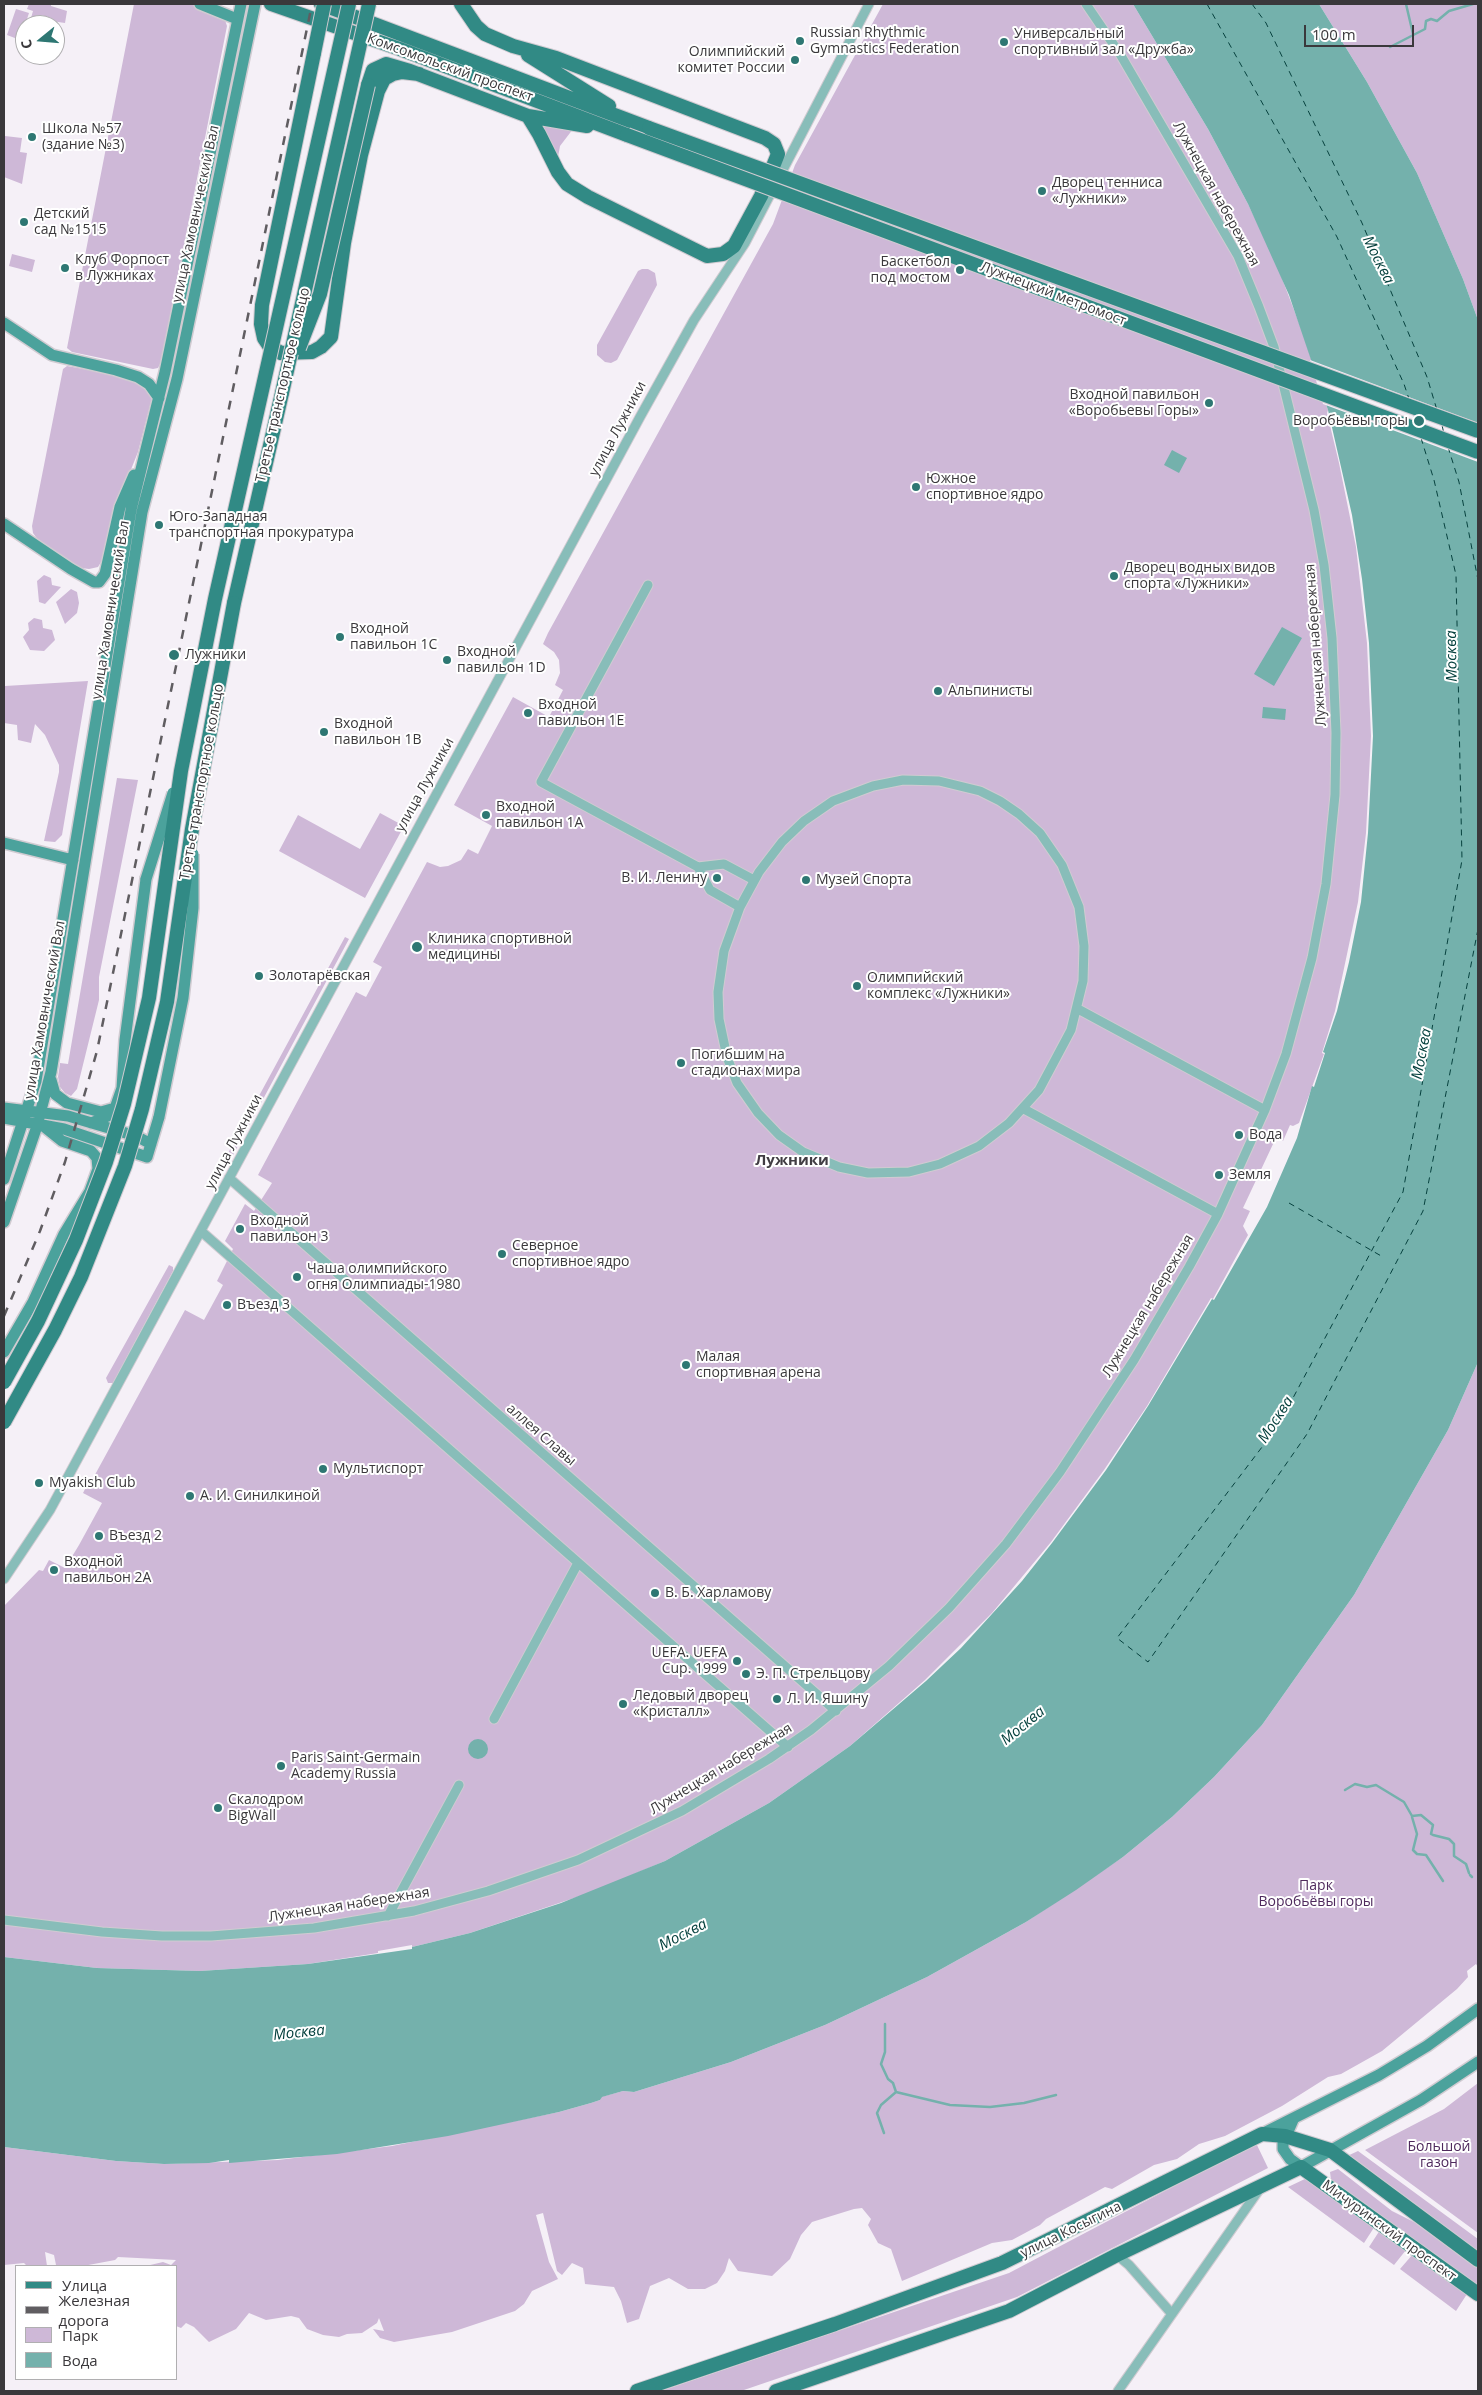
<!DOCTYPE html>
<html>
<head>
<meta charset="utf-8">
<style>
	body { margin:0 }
	#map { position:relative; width:1482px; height:2395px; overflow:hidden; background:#f5f0f7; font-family:"Open Sans",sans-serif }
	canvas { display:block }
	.frame { position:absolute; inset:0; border:5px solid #3a383b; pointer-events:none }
	.legend { position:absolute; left:15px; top:2265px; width:162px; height:115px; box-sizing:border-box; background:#fff; border:1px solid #b0afb1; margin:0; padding:6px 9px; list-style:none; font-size:15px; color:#3a383b }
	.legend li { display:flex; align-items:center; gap:10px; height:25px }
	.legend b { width:25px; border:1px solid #b0afb1 }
	.north { position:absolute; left:15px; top:15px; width:50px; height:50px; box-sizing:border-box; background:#fff; border:1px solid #b0afb1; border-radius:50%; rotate:253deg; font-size:14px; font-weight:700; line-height:20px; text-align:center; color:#3a383b }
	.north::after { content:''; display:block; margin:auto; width:18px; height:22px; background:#2e7773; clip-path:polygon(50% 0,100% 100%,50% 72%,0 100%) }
	.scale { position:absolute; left:1304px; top:25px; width:110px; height:22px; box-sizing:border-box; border:2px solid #3a383b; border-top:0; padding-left:6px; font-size:15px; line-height:18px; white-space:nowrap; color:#3a383b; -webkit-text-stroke:4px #fff; paint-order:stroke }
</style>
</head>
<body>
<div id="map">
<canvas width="1482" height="2395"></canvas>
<div class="frame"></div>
<ul class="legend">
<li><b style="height:6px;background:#318a85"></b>Улица</li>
<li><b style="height:6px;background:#605d61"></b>Железная дорога</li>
<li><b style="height:14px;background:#ceb8d7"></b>Парк</li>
<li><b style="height:14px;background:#74b1ac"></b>Вода</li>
</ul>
<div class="north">С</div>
<div class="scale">100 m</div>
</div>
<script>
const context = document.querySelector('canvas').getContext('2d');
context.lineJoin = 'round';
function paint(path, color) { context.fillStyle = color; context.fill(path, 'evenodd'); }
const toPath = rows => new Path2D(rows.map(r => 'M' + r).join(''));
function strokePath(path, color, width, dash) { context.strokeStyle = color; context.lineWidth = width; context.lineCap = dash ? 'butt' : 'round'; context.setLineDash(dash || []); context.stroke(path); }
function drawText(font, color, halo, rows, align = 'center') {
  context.font = font + ' "Open Sans",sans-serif'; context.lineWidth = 4; context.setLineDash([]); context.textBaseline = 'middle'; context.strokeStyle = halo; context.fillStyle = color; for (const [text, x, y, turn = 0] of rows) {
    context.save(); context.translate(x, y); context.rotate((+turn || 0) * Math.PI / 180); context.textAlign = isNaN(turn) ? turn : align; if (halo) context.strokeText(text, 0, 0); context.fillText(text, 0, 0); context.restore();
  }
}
const green = toPath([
	[29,4,51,4,51,6,67,11,65,23,31,18,33,11,27,9],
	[134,4,194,4,218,14,225,20,227,26,161,362,158,368,153,369,72,352,67,348],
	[883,4,1133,4,1208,129,1248,204,1275,260,1302,331,1328,410,1327,413,1339,463,1356,547,1367,643,1371,736,1366,833,1358,902,1335,1011,1322,1053,1324,1054,1299,1123,1293,1126,1290,1125,1283,1141,1276,1138,1274,1142,1243,1208,1250,1211,1243,1226,1248,1235,1213,1299,1211,1298,1147,1406,1104,1470,1051,1542,992,1613,925,1680,850,1746,769,1803,665,1861,592,1892,470,1933,412,1947,412,1945,378,1951,378,1953,308,1964,200,1971,97,1968,4,1957,4,1606,39,1570,43,1571,49,1560,65,1568,79,1545,102,1503,83,1493,89,1481,91,1482,185,1310,204,1320,223,1285,217,1281,233,1249,225,1241,245,1204,254,1211,272,1183,258,1175,356,992,366,997,382,967,373,962,427,862,440,867,448,866,461,860,468,849,478,854,492,826,454,805,513,697,549,717,563,690,555,685,560,673,559,660,554,652,543,644,548,633,773,224,795,165],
	[1319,4,1478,4,1478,320,1463,279,1417,173,1367,82],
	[16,9,29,13,20,40,7,35],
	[536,121,573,129,560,146,558,157],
	[5,136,22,138,20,152,27,153,22,184,4,177],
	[12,254,35,260,32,272,9,266],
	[642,269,648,269,655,273,657,285,617,360,611,363,605,362,597,355,597,345,638,271],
	[67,366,129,377,151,391,151,402,138,452,122,492,103,559,98,567,89,569,81,568,38,540,33,533,32,526,63,369],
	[44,575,51,578,52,585,61,587,45,604,39,602,37,581],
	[71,589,77,592,79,603,77,613,65,624,56,602],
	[34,618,42,620,43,628,52,630,55,640,44,651,30,650,23,637,29,630,28,623],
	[88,681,62,835,55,842,44,841,59,772,59,765,45,735,35,724,31,743,18,740,17,725,4,723,5,686],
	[117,778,138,780,99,977,99,1000,77,1089,71,1096,65,1093,60,1087,58,1077,60,1063,68,1064],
	[380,813,404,826,365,898,279,851,298,815,360,849],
	[345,937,349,939,232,1157,227,1155],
	[169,1265,173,1267,173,1271,113,1383,108,1383,106,1378],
	[1478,1362,1478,1967,1476,1964,1467,1971,1468,1977,1457,1989,1382,2051,1341,2074,1328,2077,1282,2106,1225,2136,1199,2144,1177,2159,1154,2165,1112,2189,1105,2187,1046,2219,1040,2225,1012,2240,992,2243,902,2281,891,2249,878,2243,868,2225,871,2219,862,2208,854,2209,812,2222,801,2235,790,2259,772,2276,738,2271,729,2258,725,2271,717,2283,705,2289,688,2289,669,2278,650,2286,639,2319,627,2323,621,2301,614,2287,585,2284,583,2268,572,2263,562,2275,557,2271,543,2213,536,2215,549,2262,558,2279,532,2291,524,2304,515,2311,452,2332,394,2342,380,2338,373,2329,384,2331,379,2318,377,2323,362,2333,347,2334,339,2337,323,2335,307,2329,299,2318,291,2316,266,2320,249,2313,236,2329,209,2342,194,2327,186,2323,181,2328,176,2326,176,2266,146,2266,163,2262,171,2265,176,2260,118,2257,115,2260,83,2266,69,2266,56,2265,54,2255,45,2252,47,2266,27,2266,24,2263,4,2265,4,2147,116,2161,164,2164,278,2160,392,2146,559,2112,591,2103,600,2100,601,2097,623,2091,634,2092,731,2062,825,2025,927,1977,1026,1922,1123,1857,1172,1817,1214,1777,1262,1725,1354,1595,1448,1430],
	[1478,2083,1478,2233,1365,2150,1444,2109],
	[1256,2143,1268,2168,1017,2297,741,2391,661,2391,1009,2273],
	[1358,2151,1478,2239,1478,2255,1345,2157],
	[1338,2169,1392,2211,1426,2228,1478,2267,1478,2290,1331,2180,1330,2172],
	[1309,2177,1375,2226,1364,2243,1288,2187],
	[1380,2230,1406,2250,1394,2265,1369,2247],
	[1413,2254,1467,2294,1456,2311,1400,2269]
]);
const water = toPath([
	[1133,4,1319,4,1367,82,1417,173,1463,279,1478,320,1478,1362,1448,1430,1354,1595,1262,1725,1214,1777,1172,1817,1123,1857,1076,1890,1026,1922,927,1977,825,2025,731,2062,634,2092,623,2091,602,2097,600,2100,591,2103,559,2112,448,2136,337,2154,229,2163,229,2160,209,2163,164,2164,116,2161,4,2147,4,1957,97,1968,200,1971,308,1964,412,1949,412,1947,470,1933,561,1903,665,1861,769,1803,850,1746,926,1681,961,1648,1022,1581,1052,1543,1106,1470,1148,1406,1212,1299,1214,1300,1267,1207,1297,1138,1312,1086,1314,1087,1325,1053,1323,1052,1337,1011,1349,962,1361,902,1368,833,1373,736,1369,643,1362,579,1352,515,1328,410,1289,295,1248,204,1208,129],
	[1172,450,1187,458,1179,473,1164,465],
	[1282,627,1302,638,1274,686,1254,674],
	[1263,707,1286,709,1285,720,1262,718],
	'468 1749a10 10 0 1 1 20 0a10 10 0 1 1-20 0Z'
]);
const pier = toPath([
	[1310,360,1478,423,1478,462,1323,404]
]);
const stream = toPath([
	[1406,4,1413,34],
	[1390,47,1425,29,1426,21,1431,19,1437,21,1449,11,1473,4],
	[1345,1790,1355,1784,1367,1787,1376,1785,1404,1802,1412,1816,1421,1815,1433,1825,1431,1834,1433,1835,1449,1839,1454,1844,1454,1856,1466,1864,1469,1873],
	[1412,1817,1417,1834,1413,1850,1417,1854,1426,1855,1443,1881],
	[1470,1875,1472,1877],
	[896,2092,950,2105,990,2107,1024,2103,1056,2095],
	[884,2133,877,2113,881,2105,896,2092,893,2083,888,2079,881,2064,885,2052,885,2024]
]);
const ferry = toPath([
	[1207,4,1337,237,1404,384,1409,399],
	[1252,4,1266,23,1362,223,1427,377,1437,410],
	[1414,415,1416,423],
	[1442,425,1444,434],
	[1421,438,1434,480,1456,575,1462,860,1403,1192,1278,1426,1117,1638,1148,1662,1307,1434,1423,1211,1478,929],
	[1448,447,1459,482,1478,580],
	[1289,1203,1383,1257]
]);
const street = toPath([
	[648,585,541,782,698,867],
	[903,780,939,781,980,791,1000,801,1019,814,1040,833,1062,865,1079,907,1084,946,1083,981,1071,1030,1039,1090,1009,1123,979,1146,940,1164,909,1172,868,1173,839,1167,803,1152,779,1135,758,1113,737,1083,727,1057,719,1019,718,992,724,951,740,907,759,872,782,842,804,821,833,801,873,786,903,780],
	[740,907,710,890,698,867,724,864,754,880],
	[1078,1009,1265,1110],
	[1024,1109,1218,1214],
	[229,1178,836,1711],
	[202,1232,788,1747],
	[4,1579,50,1510,640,417,694,320,745,243,869,4],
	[494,1719,578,1563],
	[388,1916,459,1785],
	[4,1920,102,1932,162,1936,211,1936,314,1928,414,1911,488,1891,578,1860,682,1811,769,1759,811,1730,889,1666,949,1608,1006,1544,1060,1472,1134,1360,1189,1267,1218,1214,1265,1110,1286,1054,1312,958,1326,884,1335,795,1336,733,1332,638,1324,565,1314,510,1274,347,1259,307,1238,256,1120,54,1086,4],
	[1117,2255,1129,2265,1172,2314],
	[1118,2391,1261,2187]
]);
const secondary = toPath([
	[200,4,237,19],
	[4,323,52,355,116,370,138,377,149,384,159,398],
	[4,524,71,569,94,582,99,582,105,574,120,507,134,475],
	[4,843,73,860],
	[51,1080,55,1094,67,1103,101,1112,115,1108],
	[4,1108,68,1116,136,1136,151,1144],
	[4,1118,64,1129,147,1157,159,1117],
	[91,1123,113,1114,122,1088,125,1040,146,879],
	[4,1179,36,1081,131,510,165,372,241,4],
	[4,1222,36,1129,51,1072,142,512,177,379,255,4],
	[4,1352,33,1302,64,1234,90,1191,98,1169,97,1158,91,1151,62,1141,42,1125],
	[1293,2120,1283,2143,1283,2149,1290,2159,1301,2167,1421,2100,1478,2062],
	[1262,2134,1379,2075,1427,2046,1478,2009]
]);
const primary = toPath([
	[271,4,400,49,627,135],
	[321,4,649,128],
	[461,4,476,26,485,34,513,46,556,58,765,138,774,144,778,154,761,196,734,246,723,254,707,256,588,197,567,184,558,172,539,134,528,116],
	[314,53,262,305,261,324,264,338,270,347,281,353,312,352,321,347,331,337,344,243,361,155,378,91,384,79,393,74,402,72,419,74],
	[528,55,609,106],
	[368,85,373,70,386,64,410,71,528,116,587,126],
	[234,603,282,393],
	[637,2391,835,2324,1002,2263,1262,2134,1285,2136,1330,2150,1478,2260],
	[776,2391,1009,2311,1117,2255,1301,2167,1478,2294]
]);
const rail = toPath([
	[4,1316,40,1231,65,1162,97,1051,312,4]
]);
const secondaryBridge = toPath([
	[146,879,173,793],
	[159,1117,183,998,193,908,193,854]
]);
const primaryBridge = toPath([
	[314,53,324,4],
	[649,128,1478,431],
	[627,135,1478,452],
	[299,348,320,294,368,85],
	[282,393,369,4],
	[4,1382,38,1321,76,1240,106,1162,124,1104,149,998,181,771,215,599,349,4],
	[4,1422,55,1330,81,1277,125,1166,142,1109,167,1002,192,829,234,603]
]);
const markers = [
	[800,41,5,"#2e7773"],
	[1004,42,5,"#2e7773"],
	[795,60,5,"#2e7773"],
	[32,137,5,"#2e7773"],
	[1042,191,5,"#2e7773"],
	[24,222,5,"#2e7773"],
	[65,268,5,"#2e7773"],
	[960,270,5,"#2e7773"],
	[1209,403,5,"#2e7773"],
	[1419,421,6,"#2e7773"],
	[916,487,5,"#2e7773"],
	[159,525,5,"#2e7773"],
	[1114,576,5,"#2e7773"],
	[340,637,5,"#2e7773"],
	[174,655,6,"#2e7773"],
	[447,660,5,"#2e7773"],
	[938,691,5,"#2e7773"],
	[528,713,5,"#2e7773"],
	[324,732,5,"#2e7773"],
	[486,815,5,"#2e7773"],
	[717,878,5,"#2e7773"],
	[806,880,5,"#2e7773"],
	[417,947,6,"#2e7773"],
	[259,976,5,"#2e7773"],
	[857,986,5,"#2e7773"],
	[681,1063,5,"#2e7773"],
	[1239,1135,5,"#2e7773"],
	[1219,1175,5,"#2e7773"],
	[240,1229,5,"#2e7773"],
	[502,1254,5,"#2e7773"],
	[297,1277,5,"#2e7773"],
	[227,1305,5,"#2e7773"],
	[686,1365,5,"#2e7773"],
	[323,1469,5,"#2e7773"],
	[39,1483,5,"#2e7773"],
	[190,1496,5,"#2e7773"],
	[99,1536,5,"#2e7773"],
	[54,1570,5,"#2e7773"],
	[655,1593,5,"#2e7773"],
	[737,1661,5,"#2e7773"],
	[746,1674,5,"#2e7773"],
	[777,1699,5,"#2e7773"],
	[623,1704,5,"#2e7773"],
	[281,1766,5,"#2e7773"],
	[218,1808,5,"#2e7773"]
];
const poiNames = [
	["Russian Rhythmic",810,33],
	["Gymnastics Federation",810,49],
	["Универсальный",1014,34],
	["спортивный зал «Дружба»",1014,50],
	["Олимпийский",785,52,"right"],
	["комитет России",785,68,"right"],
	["Школа №57",42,129],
	["(здание №3)",42,145],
	["Дворец тенниса",1052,183],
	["«Лужники»",1052,199],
	["Детский",34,214],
	["сад №1515",34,230],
	["Клуб Форпост",75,260],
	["в Лужниках",75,276],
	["Баскетбол",950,262,"right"],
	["под мостом",950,278,"right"],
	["Входной павильон",1199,395,"right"],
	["«Воробьевы Горы»",1199,411,"right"],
	["Воробьёвы горы",1408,421,"right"],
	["Южное",926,479],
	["спортивное ядро",926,495],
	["Юго-Западная",169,517],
	["транспортная прокуратура",169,533],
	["Дворец водных видов",1124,568],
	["спорта «Лужники»",1124,584],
	["Входной",350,629],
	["павильон 1C",350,645],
	["Входной",457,652],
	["павильон 1D",457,668],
	["Лужники",185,655],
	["Альпинисты",948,691],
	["Входной",538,705],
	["павильон 1E",538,721],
	["Входной",334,724],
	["павильон 1B",334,740],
	["Входной",496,807],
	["павильон 1A",496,823],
	["В. И. Ленину",707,878,"right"],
	["Музей Спорта",816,880],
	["Клиника спортивной",428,939],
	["медицины",428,955],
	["Золотарёвская",269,976],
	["Олимпийский",867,978],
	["комплекс «Лужники»",867,994],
	["Погибшим на",691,1055],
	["стадионах мира",691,1071],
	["Вода",1249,1135],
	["Земля",1229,1175],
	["Входной",250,1221],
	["павильон 3",250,1237],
	["Северное",512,1246],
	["спортивное ядро",512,1262],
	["Чаша олимпийского",307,1269],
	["огня Олимпиады-1980",307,1285],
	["Въезд 3",237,1305],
	["Малая",696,1357],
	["спортивная арена",696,1373],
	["Мультиспорт",333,1469],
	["Myakish Club",49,1483],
	["А. И. Синилкиной",200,1496],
	["Въезд 2",109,1536],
	["Входной",64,1562],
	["павильон 2A",64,1578],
	["В. Б. Харламову",665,1593],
	["UEFA. UEFA",727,1653,"right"],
	["Cup. 1999",727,1669,"right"],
	["Э. П. Стрельцову",756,1674],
	["Ледовый дворец",633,1696],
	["«Кристалл»",633,1712],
	["Л. И. Яшину",787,1699],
	["Paris Saint-Germain",291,1758],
	["Academy Russia",291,1774],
	["Скалодром",228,1800],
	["BigWall",228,1816]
];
const streetNames = [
	["Комсомольский проспект",450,68,20],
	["Лужнецкая набережная",1216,194,61],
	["улица Хамовнический Вал",196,214,-78],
	["Лужнецкий метромост",1053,294,21],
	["Третье транспортное кольцо",283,385,-77],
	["улица Лужники",618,429,-62],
	["улица Хамовнический Вал",111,610,-81],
	["Лужнецкая набережная",1316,645,-94],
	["Третье транспортное кольцо",202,782,-80],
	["улица Лужники",425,785,-61],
	["улица Хамовнический Вал",45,1010,-80],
	["улица Лужники",234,1142,-62],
	["Лужнецкая набережная",1148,1306,-59],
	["аллея Славы",541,1435,41],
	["Лужнецкая набережная",721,1769,-31],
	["Лужнецкая набережная",349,1905,-9],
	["улица Косыгина",1071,2230,-26],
	["Мичуринский проспект",1389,2231,36]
];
const parkNames = [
	["Парк",1316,1886],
	["Воробьёвы горы",1316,1902],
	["Большой",1439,2147],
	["газон",1439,2163]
];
const waterNames = [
	["Москва",1378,260,63],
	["Москва",1452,656,-91],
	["Москва",1422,1054,-79],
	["Москва",1276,1420,-57],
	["Москва",1023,1726,-39],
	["Москва",683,1935,-27],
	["Москва",299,2033,-6]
];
const neighbourhoodNames = [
	["Лужники",792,1161]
];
paint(green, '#ceb8d7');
paint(water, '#74b1ac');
paint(pier, '#f5f0f7');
strokePath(stream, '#74b1ac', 2.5);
strokePath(ferry, '#06413e', 1, [6, 5]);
strokePath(street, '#d0cbd1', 11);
strokePath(secondary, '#d0cbd1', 14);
strokePath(primary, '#d0cbd1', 16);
strokePath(street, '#88bdb9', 9);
strokePath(secondary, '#4ba29c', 11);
strokePath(primary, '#318a85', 14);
strokePath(rail, '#605d61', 2.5, [9, 9]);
strokePath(secondaryBridge, '#d0cbd1', 14, []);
strokePath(primaryBridge, '#d0cbd1', 16, []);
strokePath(secondaryBridge, '#4ba29c', 11);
strokePath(primaryBridge, '#318a85', 14);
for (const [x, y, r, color] of markers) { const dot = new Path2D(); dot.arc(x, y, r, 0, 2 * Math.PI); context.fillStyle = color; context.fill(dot); strokePath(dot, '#fff', 2); }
drawText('14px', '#3a383b', '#fff', poiNames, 'left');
drawText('14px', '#3a383b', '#fff', streetNames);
drawText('14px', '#4f2a5d', '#fff', parkNames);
drawText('italic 15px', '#06413e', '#fff', waterNames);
drawText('bold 15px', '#413d43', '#fff', neighbourhoodNames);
</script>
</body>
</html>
